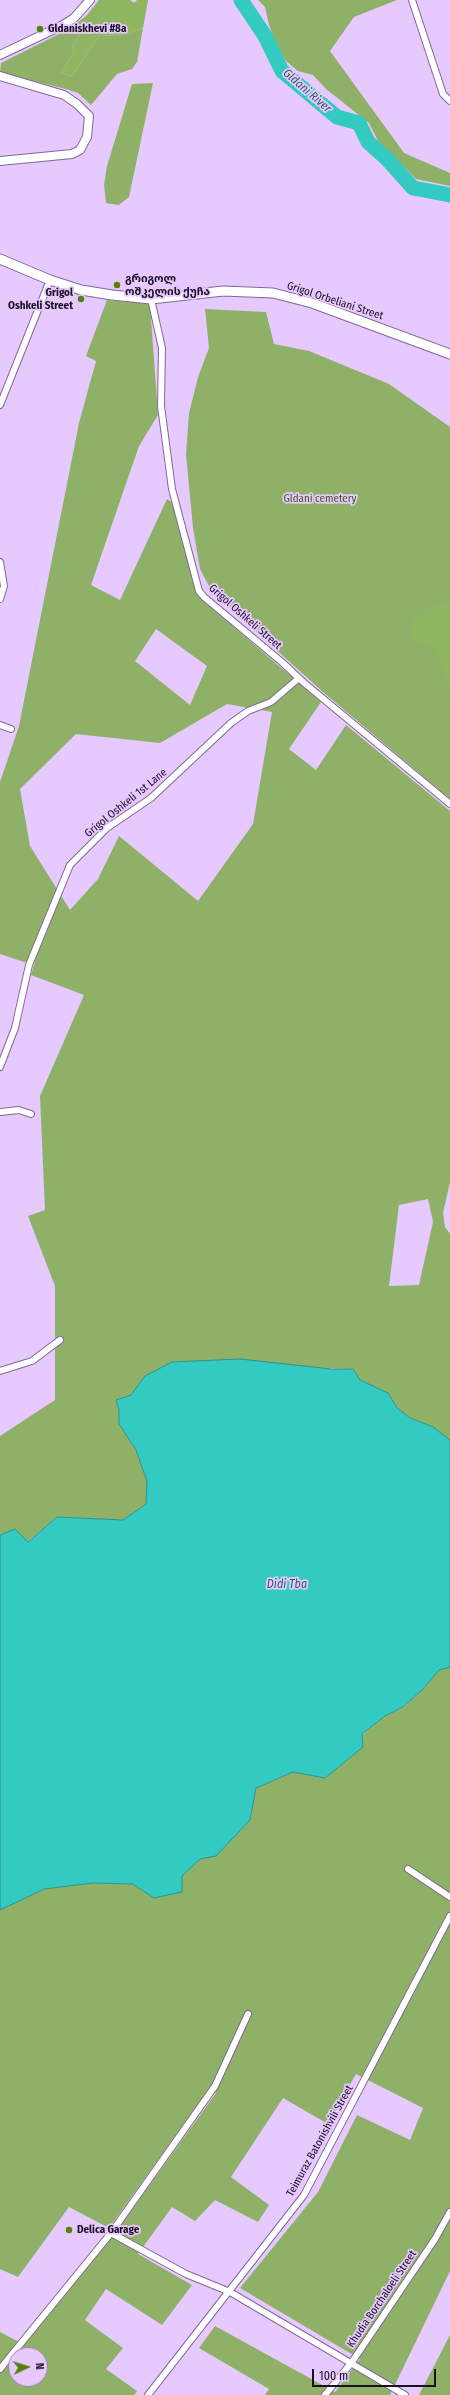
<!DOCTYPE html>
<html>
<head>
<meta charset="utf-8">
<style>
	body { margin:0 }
	#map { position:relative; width:450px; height:2395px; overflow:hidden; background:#e6c9fe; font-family:"Fira Sans Condensed",sans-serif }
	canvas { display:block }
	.north { position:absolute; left:8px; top:2347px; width:40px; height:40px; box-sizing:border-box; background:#e6c9fe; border:1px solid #957fa6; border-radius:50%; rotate:86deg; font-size:11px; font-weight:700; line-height:16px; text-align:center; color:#1b1023 }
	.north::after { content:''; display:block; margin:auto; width:14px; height:18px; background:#578106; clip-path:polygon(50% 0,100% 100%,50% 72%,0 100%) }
	.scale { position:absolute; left:312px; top:2369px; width:124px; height:18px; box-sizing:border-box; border:2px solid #1b1023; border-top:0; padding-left:5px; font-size:12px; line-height:14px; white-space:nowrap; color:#1b1023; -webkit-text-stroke:3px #e6c9fe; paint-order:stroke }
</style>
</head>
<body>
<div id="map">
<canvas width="450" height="2395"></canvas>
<div class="north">N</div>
<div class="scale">100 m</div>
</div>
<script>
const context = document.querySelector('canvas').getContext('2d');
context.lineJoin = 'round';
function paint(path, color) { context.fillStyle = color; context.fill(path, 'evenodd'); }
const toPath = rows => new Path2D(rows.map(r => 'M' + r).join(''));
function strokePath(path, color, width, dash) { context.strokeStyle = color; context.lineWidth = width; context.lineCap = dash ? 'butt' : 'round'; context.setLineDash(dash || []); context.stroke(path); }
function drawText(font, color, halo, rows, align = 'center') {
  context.font = font + ' "Fira Sans Condensed","Noto Sans Georgian",sans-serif'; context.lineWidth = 3.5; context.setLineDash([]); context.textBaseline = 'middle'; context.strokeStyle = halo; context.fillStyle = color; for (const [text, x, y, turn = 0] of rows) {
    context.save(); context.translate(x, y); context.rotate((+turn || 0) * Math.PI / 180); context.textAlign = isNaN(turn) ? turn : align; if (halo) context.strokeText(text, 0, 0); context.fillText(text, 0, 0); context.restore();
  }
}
const green = toPath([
	[258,0,397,0,354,17,330,51,404,153,450,173,450,186,416,179,378,141,369,123,326,89,313,75,298,71,286,61,277,47,269,25,265,7],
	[143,28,137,62,132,69,117,74,91,105,78,93,66,89,0,73,1,63,69,29,81,31,72,48,75,50,61,73,72,76,100,35,117,36,130,33],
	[153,83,129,197,119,205,106,203,104,185,107,166,132,84],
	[107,300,150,304,158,415,139,446,91,585,120,600,167,499,173,503,196,591,214,610,321,702,289,749,316,770,346,725,450,811,450,1182,443,1213,445,1227,450,1234,450,1440,433,1427,410,1418,397,1408,388,1393,360,1380,353,1369,172,1362,145,1376,131,1395,116,1400,119,1410,119,1424,136,1450,147,1481,146,1504,123,1520,57,1517,27,1542,15,1529,0,1535,0,1436,55,1400,55,1286,28,1216,45,1210,40,1096,84,995,31,975,35,962,24,962,0,954,0,782,19,726,79,423,96,361,86,356],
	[156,629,207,666,190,705,135,661],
	[227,704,272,712,253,824,198,901,119,836,98,879,70,910,30,846,20,789,76,734,160,743],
	[428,1199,433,1222,419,1285,389,1286,399,1205],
	[205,309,266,312,274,344,309,351,389,384,450,427,450,799,323,692,240,617,210,588,200,569,193,528,186,454,189,413,198,377,209,348],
	[450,1667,450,2271,390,2395,265,2395,269,2389,199,2348,215,2326,335,2392,360,2359,240,2288,318,2192,357,2115,410,2140,423,2108,356,2074,328,2124,283,2098,231,2177,269,2205,258,2222,215,2200,195,2221,172,2207,138,2254,192,2285,162,2325,106,2289,85,2320,123,2348,106,2369,137,2391,134,2395,0,2395,0,2372,121,2225,216,2093,210,2087,109,2228,69,2207,18,2277,0,2269,0,1910,44,1889,93,1883,133,1884,154,1898,200,1859,216,1855,250,1820,256,1788,293,1772,325,1778,354,1754,362,1735,385,1716,404,1707,422,1690,439,1670],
	[16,2355,40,2355,40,2379,16,2379],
	[0,2332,19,2342,0,2364],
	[450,2335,450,2395,419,2395]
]);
const forest = toPath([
	[99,0,130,0,134,3,137,0,148,0,143,28,130,33,117,36,100,35,72,76,61,73,75,50,72,48,81,31,69,29,87,15],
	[450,601,450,692,436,646,412,641,412,621,430,607]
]);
const water = toPath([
	[240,1359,331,1369,353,1369,360,1380,388,1393,397,1408,410,1418,433,1427,450,1440,450,1667,439,1670,422,1690,403,1707,385,1716,362,1734,363,1747,325,1778,293,1772,256,1788,250,1820,216,1856,200,1859,182,1876,182,1892,154,1898,133,1884,93,1883,44,1889,0,1910,0,1535,15,1529,28,1542,57,1517,123,1520,146,1504,147,1481,136,1450,119,1424,119,1410,116,1400,131,1395,145,1376,172,1362,240,1359]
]);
const river = toPath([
	[241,0,265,36,282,71,337,117,359,123,368,142,387,159,413,188,450,195]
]);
const minor = toPath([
	[412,0,443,94,450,101],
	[151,299,162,348,161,406,172,489,199,591,204,597,283,663,303,682,450,804],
	[0,405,50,280],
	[0,562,4,586,0,599],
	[0,725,11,729],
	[0,1067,15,1028,29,965,70,865,107,828,151,798,231,723,248,711,271,702,299,678],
	[0,1112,19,1110,31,1114],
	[0,1371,32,1361,60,1340],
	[408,1869,450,1897],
	[111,2233,186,2274,230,2292,405,2395],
	[0,2369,111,2233,215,2086,248,2014],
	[148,2395,304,2195,450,1916],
	[325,2395,352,2362,435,2239,450,2212]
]);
const tertiary = toPath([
	[0,55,63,25,74,18,90,0],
	[0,76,64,95,77,104,89,116,87,137,80,150,72,154,0,161]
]);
const secondary = toPath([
	[0,259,50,280,81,290,112,295,151,299,223,291,273,293,312,303,450,354]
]);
const markers = [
	[40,29,4,"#578106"],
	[117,285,4,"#578106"],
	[81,299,4,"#578106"],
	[69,2230,4,"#578106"]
];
const poiNames = [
	["Gldaniskhevi #8a",48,29],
	["გრიგოლ",125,279],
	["ოშკელის ქუჩა",125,292],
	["Grigol",73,293,"right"],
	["Oshkeli Street",73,306,"right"],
	["Delica Garage",77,2230]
];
const streetNames = [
	["Grigol Orbeliani Street",335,301,18],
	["Grigol Oshkeli Street",245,617,41],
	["Grigol Oshkeli 1st Lane",126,803,-39],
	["Teimuraz Batonishvili Street",320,2141,-61],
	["Khudia Borchaloeli Street",382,2299,-56]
];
const parkNames = [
	["Gldani cemetery",320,499]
];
const waterNames = [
	["Gldani River",307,91,41],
	["Didi Tba",287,1585]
];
paint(green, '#8fb167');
paint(forest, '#8eb55f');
paint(water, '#33cac1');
strokePath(water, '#2c9292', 1);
strokePath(river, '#33cac1', 15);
strokePath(minor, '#816797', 8);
strokePath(tertiary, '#816797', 10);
strokePath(secondary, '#816797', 11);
strokePath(minor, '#fff', 6);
strokePath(tertiary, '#fff', 8);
strokePath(secondary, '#fff', 9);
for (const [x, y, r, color] of markers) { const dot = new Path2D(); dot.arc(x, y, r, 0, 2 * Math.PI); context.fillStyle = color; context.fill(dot); strokePath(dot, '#e6c9fe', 1.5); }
drawText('bold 11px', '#1b1023', '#e6c9fe', poiNames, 'left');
drawText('11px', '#1b1023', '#e6c9fe', streetNames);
drawText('11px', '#3d561a', '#e6c9fe', parkNames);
drawText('italic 12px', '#255f5b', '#e6c9fe', waterNames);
</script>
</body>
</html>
